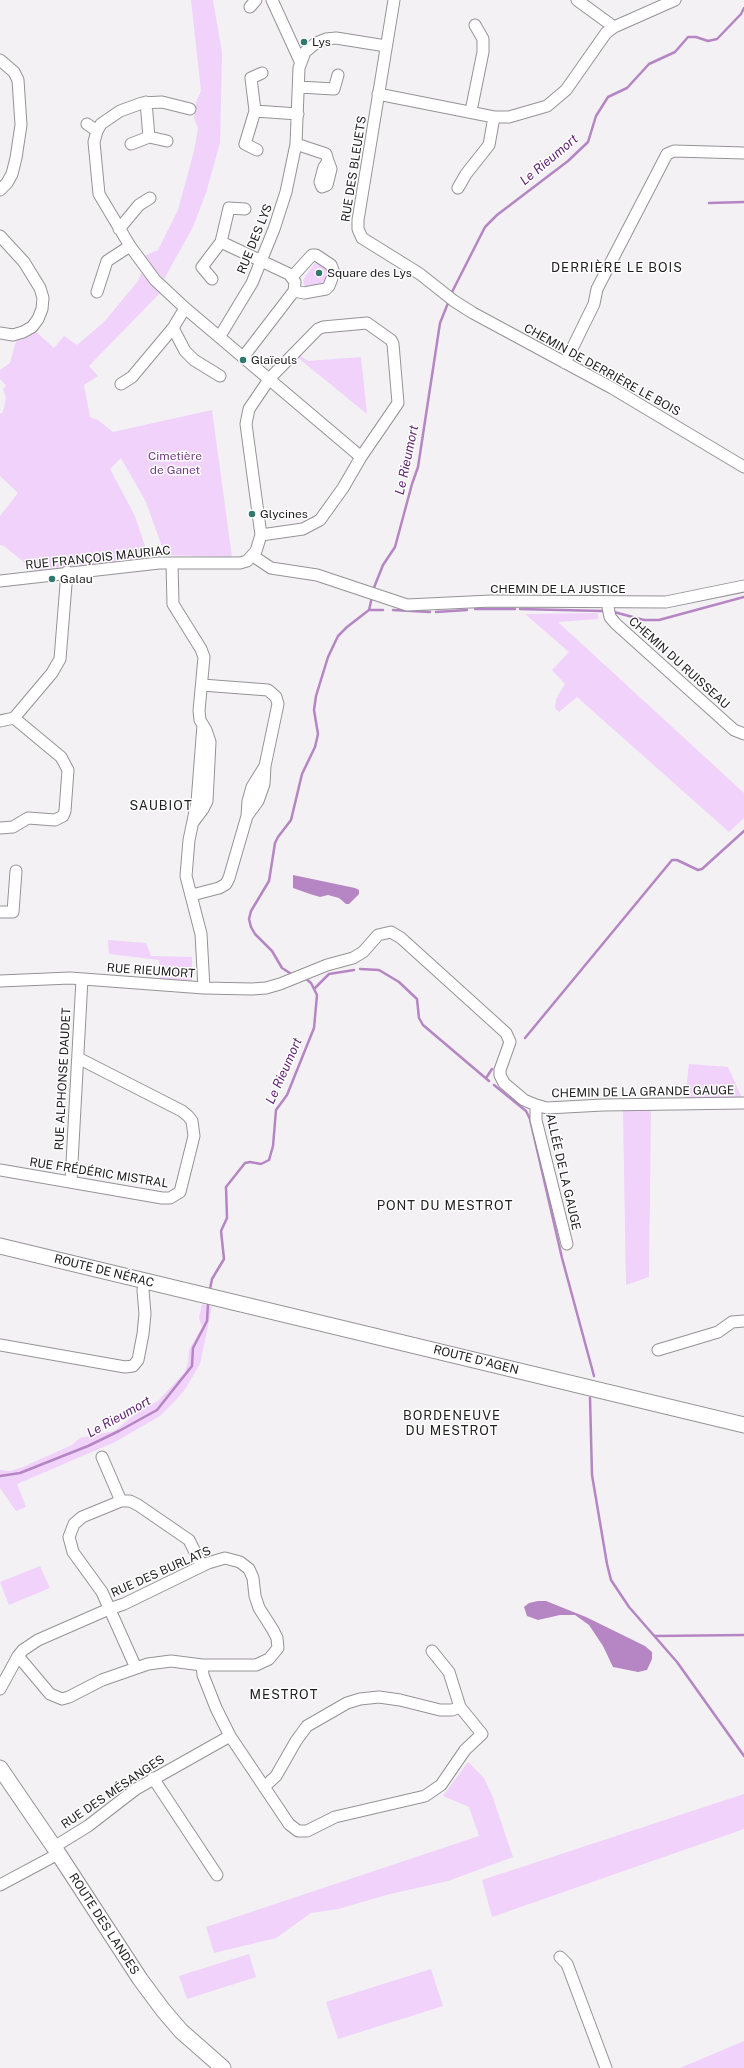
<!DOCTYPE html>
<html>
<head>
<meta charset="utf-8">
<style>
	body { margin:0 }
	canvas { display:block; background:#f3f1f4 }
</style>
</head>
<body>
<canvas width="744" height="2068"></canvas>
<script>
const context = document.querySelector('canvas').getContext('2d');
context.lineJoin = 'round';
function paint(path, color) { context.fillStyle = color; context.fill(path, 'evenodd'); }
const toPath = rows => new Path2D(rows.map(r => 'M' + r).join(''));
function strokePath(path, color, width, dash) { context.strokeStyle = color; context.lineWidth = width; context.lineCap = dash ? 'butt' : 'round'; context.setLineDash(dash || []); context.stroke(path); }
function drawText(font, color, halo, rows, align = 'center') {
  context.font = font + ' "Public Sans",sans-serif'; context.lineWidth = 3; context.setLineDash([]); context.textBaseline = 'middle'; context.strokeStyle = halo; context.fillStyle = color; for (const [text, x, y, turn = 0] of rows) {
    context.save(); context.translate(x, y); context.rotate((+turn || 0) * Math.PI / 180); context.textAlign = isNaN(turn) ? turn : align; if (halo) context.strokeText(text, 0, 0); context.fillText(text, 0, 0); context.restore();
  }
}
const green = toPath([
	[191,0,213,0,222,52,220,143,206,193,193,227,164,279,155,270,144,256,158,250,178,210,194,151,198,129,194,118,196,102,201,91],
	[317,260,331,269,327,284,308,288,304,285,303,280],
	[141,273,160,293,89,366,98,376,84,385,90,417,98,420,113,432,212,410,232,557,165,555,146,502,121,458,110,469,135,516,147,552,145,558,36,572,4,546,0,545,0,516,18,493,0,476,0,414,3,412,6,398,3,389,6,386,0,379,0,370,10,363,16,341,28,336,34,330,54,348,64,336,77,345,104,322,138,281],
	[299,355,308,361,361,357,367,414,297,357],
	[596,613,598,614,598,619,558,622,744,793,744,818,729,832,577,697,559,712,555,708,556,699,565,684,552,670,569,652,525,614],
	[108,940,146,943,151,956,192,957,192,981,160,979,159,960,109,954],
	[689,1064,728,1067,742,1098,685,1099],
	[651,1109,649,1277,626,1285,623,1110],
	[202,1304,212,1307,200,1364,186,1388,176,1400,160,1416,115,1442,17,1484,26,1507,16,1511,0,1488,0,1470,10,1471,23,1467,72,1445,80,1438,114,1431,142,1409,158,1401,185,1372,188,1362,189,1350,202,1327,199,1318],
	[40,1566,50,1588,9,1605,0,1582],
	[468,1762,484,1778,492,1795,513,1857,448,1881,390,1894,338,1909,311,1913,276,1938,214,1953,206,1927,479,1836,469,1807,443,1796],
	[744,1794,744,1829,492,1917,482,1880],
	[249,1954,256,1977,187,1999,179,1976],
	[431,1969,443,2006,338,2039,326,2002],
	[744,2041,744,2068,680,2068]
]);
const water = toPath([
	[293,875,355,888,359,890,359,894,349,904,346,904,339,898,328,895,320,897,310,894,293,888],
	[538,1601,546,1601,586,1617,645,1646,652,1652,652,1659,647,1670,638,1672,613,1667,603,1646,589,1625,575,1615,560,1615,538,1620,527,1616,524,1607,529,1603]
]);
const stream = toPath([
	[709,203,744,202],
	[451,294,485,227,497,215,568,161,588,142,596,116,608,97,627,88,649,64,675,52,688,37,696,37,708,41,717,39,741,14,744,8],
	[373,590,383,565,395,547,412,484,418,467,440,323,448,303],
	[475,609,515,609],
	[520,609,602,611],
	[369,610,383,610],
	[393,610,430,612],
	[436,612,467,610],
	[614,612,644,620,659,620,744,597],
	[360,969,379,970,399,982,417,999,419,1018,423,1025,489,1081],
	[293,975,282,968,272,951,255,934,251,927,249,919,251,911,269,881,275,843,278,837,291,820,302,774,315,747,318,734,314,710,316,696,328,657,338,636,347,627,369,610,372,597],
	[315,988,329,974,354,970],
	[525,1038,672,860,677,860,698,870,702,869,744,831],
	[486,1078,492,1069],
	[494,1085,526,1111,530,1119,562,1258,594,1376],
	[210,1289,212,1279,224,1259,221,1231,227,1218,226,1187,245,1163,250,1162,261,1164,269,1160,273,1146,276,1110,287,1095,314,1028,317,995,311,983,305,978],
	[590,1398,592,1475,607,1564,611,1580,629,1607,677,1662,744,1756],
	[0,1476,20,1473,88,1446,119,1431,157,1410,192,1366,193,1348,207,1321,208,1304],
	[655,1636,744,1635]
]);
const minor = toPath([
	[272,0,300,61],
	[394,0,358,220,358,229,362,238,420,274,454,301,473,313,612,388,744,467],
	[577,0,614,27],
	[250,7,256,0],
	[0,60,14,72,18,80,21,125,16,158,12,174,7,183,0,190],
	[299,87,334,89,338,75],
	[378,94,494,117,509,117,547,106,566,90,606,33,614,27,675,0],
	[146,102,149,137],
	[190,109,162,102,142,103,120,111,101,124,97,131,94,142,99,194,130,246,155,280,185,308,361,457],
	[255,111,298,114],
	[471,111,483,52,483,39,475,25],
	[87,124,97,131],
	[131,144,149,137,167,141],
	[296,144,326,154,328,161,324,167,320,182,322,187,327,185,331,169,328,161],
	[257,150,245,144,255,111,251,78,262,73],
	[458,188,466,174,489,145,494,117],
	[119,229,139,205,150,198],
	[0,236,24,262,40,288,43,298,42,309,38,319,32,327,23,332,13,335,0,333],
	[221,242,289,274,295,282,294,291,244,356],
	[292,277,312,255,316,255,331,265,334,273,329,286,326,289,304,293,294,291],
	[212,279,202,267,221,242,229,208,245,209],
	[97,292,107,261,130,246],
	[173,328,185,351,194,360,220,376],
	[220,336,252,283,274,229,286,192,296,144,299,68,305,52,316,43,326,39,336,38,386,46],
	[565,363,594,304,597,289,667,154,674,151,744,153],
	[121,384,132,377,173,328,185,308],
	[253,556,271,568,317,575,407,605,491,601,666,602,744,586],
	[172,563,173,604,201,649,204,657,199,711,200,720,206,730,210,742,207,801,203,809,194,821],
	[0,581,159,563,240,563,247,561,256,551,261,535,246,424,249,409,270,378,318,329,323,327,367,323,391,340,393,344,398,403,361,457,343,488,320,520,303,529,261,535],
	[607,602,610,617,616,624,734,730,744,734],
	[202,685,268,690,276,697,278,704,265,766,264,784,258,801,247,816],
	[14,718,52,673,60,659,67,572],
	[0,721,14,718,61,757,68,770,65,811,63,816,55,820,28,818,13,827,0,828],
	[203,725,197,802,189,840,186,876,201,934,204,988],
	[192,895,219,888,226,884,229,878,247,816,248,801,252,787,265,766],
	[0,912,13,912,16,871],
	[0,981,70,978,204,988,252,989,266,988,280,984,327,965,353,958,363,952,378,935,391,932,401,938,506,1033,510,1042,500,1070,500,1075,504,1083,524,1100,536,1105,547,1108,603,1105,744,1103],
	[536,1105,536,1120,567,1244],
	[0,1170,162,1198,170,1198,180,1192,194,1136,192,1121,188,1116,182,1111,78,1058],
	[71,1181,82,979],
	[0,1345,125,1367,133,1366,138,1360,143,1334,145,1314,143,1290,145,1281],
	[658,1350,718,1332,732,1322,744,1321],
	[102,1457,121,1501],
	[202,1665,203,1675,216,1708,230,1736,289,1824,298,1831,307,1831,335,1817,425,1796,441,1785,465,1750,482,1734,460,1707,449,1672,432,1651],
	[136,1668,102,1592,73,1552,69,1537,74,1524,82,1517,104,1508,121,1501,130,1501,138,1505,189,1540,202,1566],
	[0,1689,18,1656,23,1650,38,1640,109,1609,124,1604,208,1563,225,1558,240,1562,249,1569,253,1578,255,1596,259,1608,273,1630,277,1638,278,1648,269,1659,256,1665,202,1665,171,1661,148,1664,102,1680,69,1697,62,1699,50,1694,18,1656],
	[153,1778,217,1875],
	[264,1787,276,1776,296,1741,307,1726,347,1703,360,1699,379,1697,400,1700,440,1710,452,1710,460,1707],
	[54,1847,88,1826,136,1789,230,1736],
	[0,1885,58,1854],
	[560,1957,567,1964,606,2068]
]);
const major = toPath([
	[0,1246,744,1425],
	[0,1768,54,1847,140,1979,163,2010,181,2031,223,2068]
]);
const markers = [
	[304,42,4,"#33786e"],
	[319,273,4,"#33786e"],
	[243,360,4,"#33786e"],
	[252,514,4,"#33786e"],
	[52,579,4,"#33786e"]
];
const poiNames = [
	["Lys",312,42],
	["Square des Lys",327,273],
	["Glaïeuls",251,360],
	["Glycines",260,514],
	["Galau",60,579]
];
const streetNames = [
	["RUE DES BLEUETS",354,169,-81],
	["RUE DES LYS",255,239,-68],
	["CHEMIN DE DERRIÈRE LE BOIS",602,370,29],
	["RUE FRANÇOIS MAURIAC",98,558,-6],
	["CHEMIN DE LA JUSTICE",558,589],
	["CHEMIN DU RUISSEAU",679,663,42],
	["RUE RIEUMORT",151,971,4],
	["RUE ALPHONSE DAUDET",63,1079,-87],
	["CHEMIN DE LA GRANDE GAUGE",643,1092,-1],
	["ALLÉE DE LA GAUGE",563,1172,77],
	["RUE FRÉDÉRIC MISTRAL",99,1173,9],
	["ROUTE DE NÉRAC",104,1271,14],
	["ROUTE D'AGEN",476,1360,14],
	["RUE DES BURLATS",161,1572,-24],
	["RUE DES MÉSANGES",113,1792,-34],
	["ROUTE DES LANDES",104,1924,57]
];
const parkNames = [
	["Cimetière",175,456],
	["de Ganet",175,470]
];
const waterNames = [
	["Le Rieumort",549,160,-40],
	["Le Rieumort",407,460,-78],
	["Le Rieumort",284,1071,-66],
	["Le Rieumort",119,1417,-29]
];
const neighbourhoodNames = [
	["DERRIÈRE LE BOIS",617,268],
	["SAUBIOT",161,806],
	["PONT DU MESTROT",445,1206],
	["BORDENEUVE",452,1416],
	["DU MESTROT",452,1431],
	["MESTROT",284,1695]
];
paint(green, '#f0d2fa');
paint(water, '#b585c4');
strokePath(stream, '#b585c4', 2.5);
strokePath(minor, '#959396', 13);
strokePath(major, '#959396', 17);
strokePath(minor, '#fff', 11);
strokePath(major, '#fff', 15);
for (const [x, y, r, color] of markers) { const dot = new Path2D(); dot.arc(x, y, r, 0, 2 * Math.PI); context.fillStyle = color; context.fill(dot); strokePath(dot, '#fff', 1.5); }
drawText('12px', '#222122', '#fff', poiNames, 'left');
drawText('12px', '#222122', '#fff', streetNames);
drawText('12px', '#763b88', '#fff', parkNames);
drawText('italic 13px', '#622773', '#fff', waterNames);
context.letterSpacing = '1px';
drawText('13px', '#222122', '#fff', neighbourhoodNames);
context.letterSpacing = '0px';
</script>
</body>
</html>
